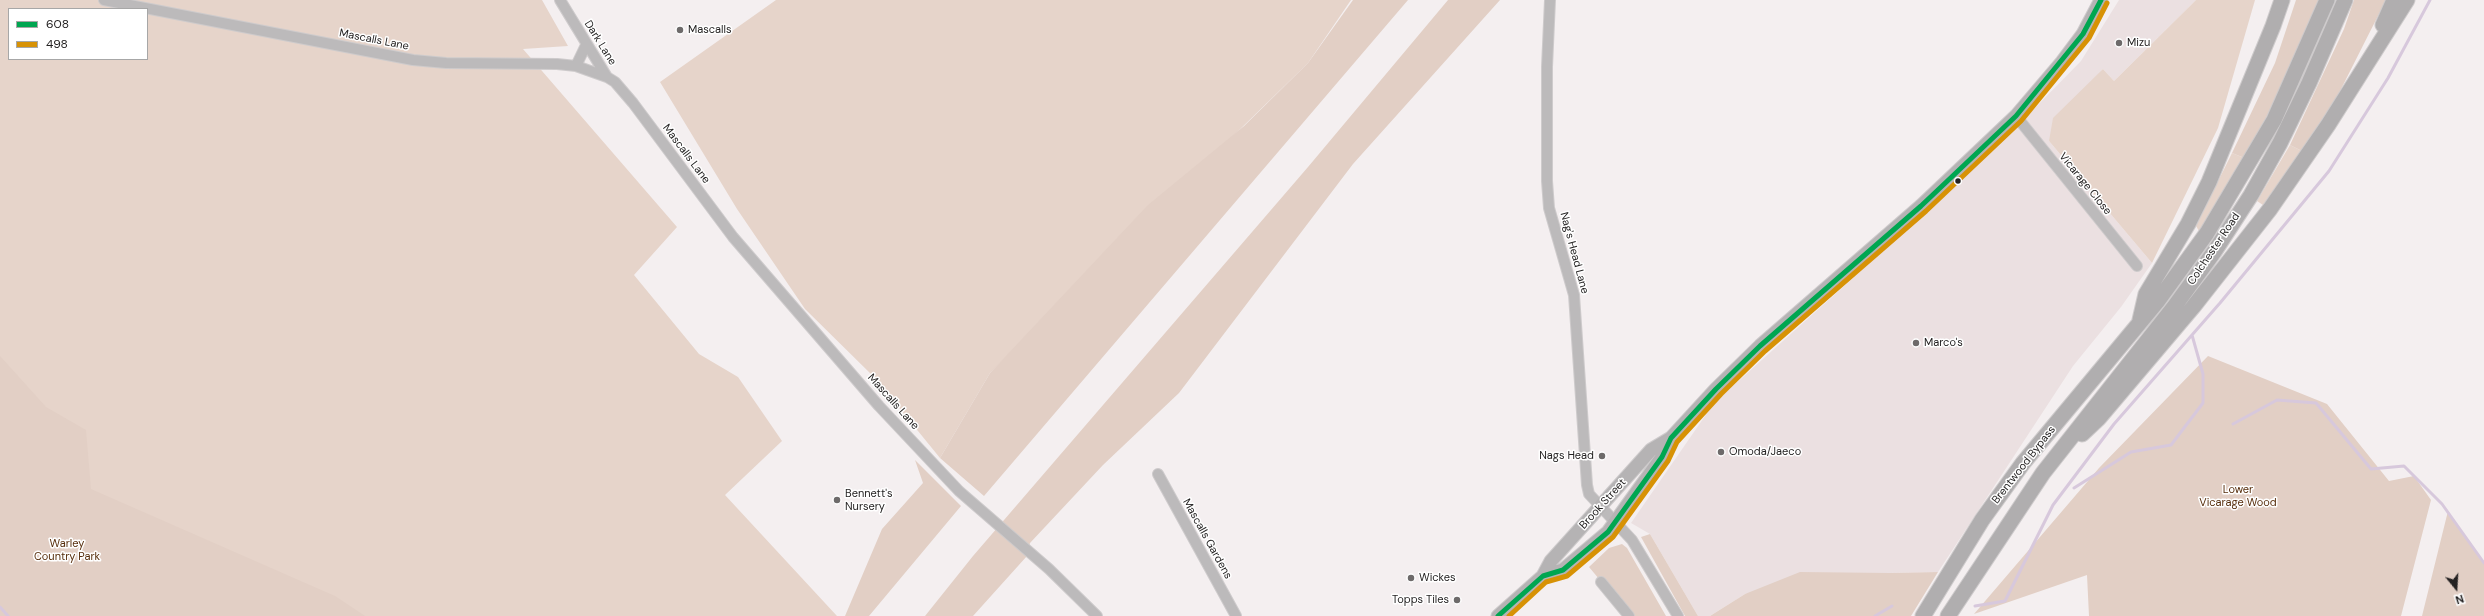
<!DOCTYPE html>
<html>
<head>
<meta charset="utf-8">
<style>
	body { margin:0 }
	#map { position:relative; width:2484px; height:616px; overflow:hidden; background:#f4eff0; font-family:"DM Sans",sans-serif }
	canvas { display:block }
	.legend { position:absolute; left:8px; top:8px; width:140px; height:52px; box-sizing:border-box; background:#fff; border:1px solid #a7a7a7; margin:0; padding:5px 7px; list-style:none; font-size:12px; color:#242222 }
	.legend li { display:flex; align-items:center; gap:8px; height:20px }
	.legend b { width:20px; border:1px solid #a7a7a7 }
	.north { position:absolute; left:2436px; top:568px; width:40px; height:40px; -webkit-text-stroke:3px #fff; paint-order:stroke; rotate:162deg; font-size:11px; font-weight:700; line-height:16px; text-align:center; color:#242222 }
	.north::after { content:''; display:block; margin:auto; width:14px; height:18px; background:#242222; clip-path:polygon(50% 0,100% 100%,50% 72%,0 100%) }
</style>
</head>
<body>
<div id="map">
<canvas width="2484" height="616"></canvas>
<ul class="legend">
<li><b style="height:5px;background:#00a651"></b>608</li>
<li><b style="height:5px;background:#d79205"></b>498</li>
</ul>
<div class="north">N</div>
</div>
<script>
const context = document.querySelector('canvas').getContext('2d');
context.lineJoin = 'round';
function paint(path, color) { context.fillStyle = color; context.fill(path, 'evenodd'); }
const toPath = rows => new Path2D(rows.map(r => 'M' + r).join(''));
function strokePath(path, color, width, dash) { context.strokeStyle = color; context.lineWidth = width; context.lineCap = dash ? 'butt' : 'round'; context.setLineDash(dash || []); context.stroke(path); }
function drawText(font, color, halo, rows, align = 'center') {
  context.font = font + ' "DM Sans",sans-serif'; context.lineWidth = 3; context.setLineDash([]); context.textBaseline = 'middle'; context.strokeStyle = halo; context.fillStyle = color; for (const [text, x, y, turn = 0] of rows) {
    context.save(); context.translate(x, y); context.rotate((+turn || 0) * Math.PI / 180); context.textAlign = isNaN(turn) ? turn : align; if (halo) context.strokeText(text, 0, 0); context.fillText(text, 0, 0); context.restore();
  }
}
const built = toPath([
	[2119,0,2196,0,2114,81,2103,69,2049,141,2152,263,2121,307,2073,366,1938,572,1890,573,1745,594,1710,616,1698,616,1650,534,1631,523,1714,403,1942,198,2032,111,2081,61]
]);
const green = toPath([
	[0,0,542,0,568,46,523,49,677,227,634,275,699,354,738,377,782,441,725,495,837,616,0,616],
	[9,9,147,9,147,59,9,59],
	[776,0,1351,0,1308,63,990,373,940,458,874,377,805,309,737,209,660,82],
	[2196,0,2255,0,2218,128,2152,263,2049,141,2053,118,2103,69,2114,81],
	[2290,145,2302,151,2263,205,2257,201],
	[2232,153,2247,159,2199,231,2196,226]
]);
const forest = toPath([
	[1353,0,1408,0,984,496,940,458,990,373,1148,205,1244,126,1308,63],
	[1448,0,1500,0,1353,164,1179,393,1103,465,1030,543,1027,556,973,616,925,616,973,556,1308,167],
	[2296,0,2321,0,2247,159,2232,153,2275,63],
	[2354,0,2386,0,2338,95,2302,151,2290,145,2344,29],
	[0,356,46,407,86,430,91,489,335,596,365,616,0,616],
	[2208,356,2327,404,2389,481,2414,476,2431,500,2401,616,2089,616,2087,575,1974,614,2099,468],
	[915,460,961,506,869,616,845,616,882,529,923,483],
	[2448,511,2484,564,2484,616,2422,616],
	[1650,534,1698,616,1685,616,1641,537],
	[1622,544,1627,548,1666,616,1630,616,1589,567,1609,548],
	[1800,572,1890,573,1938,572,1911,616,1710,616,1745,594]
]);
const stream = toPath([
	[2233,424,2277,400,2316,403,2371,469,2404,466,2442,504,2484,563],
	[2074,488,2131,452,2171,445,2203,403,2203,374,2192,335],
	[1975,606,2005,601,2053,505,2114,424,2220,303,2329,171,2388,78,2430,0],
	[0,607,8,616],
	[1875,616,1892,606]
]);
const minor = toPath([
	[104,0,413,60,446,63,557,64,576,66,607,77,615,82,633,103,733,237,879,406,959,491,1049,569,1097,616],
	[560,0,607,77],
	[1550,0,1547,67,1547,181,1549,208,1574,295,1587,485,1589,494,1632,540,1678,616],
	[576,66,586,45],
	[2016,116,2137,266],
	[1158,474,1236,616],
	[1601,582,1629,616]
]);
const major = toPath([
	[1543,576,1563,570,1608,532,1662,457,1671,438],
	[1498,616,1543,576,1551,561,1651,450,1671,438,1716,389,1760,346,1921,206,2016,116,2062,62,2083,34,2101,0]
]);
const highway = toPath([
	[2383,25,2394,0],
	[2140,320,2146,294,2188,224,2209,182,2273,26,2282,0],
	[2082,434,2099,418,2193,307,2270,209,2328,125,2407,0],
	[1923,616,1982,520,2023,463,2157,302,2207,233,2274,120,2327,0],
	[1948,616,2043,473,2174,307,2214,252,2251,195,2280,143,2309,83,2345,0]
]);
const bus1 = toPath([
	[1498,616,1543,576,1563,570,1608,532,1662,457,1671,438,1716,389,1760,346,1921,206,2016,116,2083,34,2101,0]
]);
const bus2 = toPath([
	[1509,616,1546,582,1567,576,1613,537,1668,461,1677,442,1721,394,1765,351,1926,211,2021,121,2089,38,2107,3]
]);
const markers = [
	[680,30,4,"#6d6a6a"],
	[2119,43,4,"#6d6a6a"],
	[1958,181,3.5,"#242222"],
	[1916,343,4,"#6d6a6a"],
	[1721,452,4,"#6d6a6a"],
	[1602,456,4,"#6d6a6a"],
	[837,500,4,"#6d6a6a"],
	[1411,578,4,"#6d6a6a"],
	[1457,600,4,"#6d6a6a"]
];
const poiNames = [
	["Mascalls",688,30],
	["Mizu",2127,43],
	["Marco's",1924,343],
	["Omoda/Jaeco",1729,452],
	["Nags Head",1594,456,"right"],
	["Bennett's",845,494],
	["Nursery",845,507],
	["Wickes",1419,578],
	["Topps Tiles",1449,600,"right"]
];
const streetNames = [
	["Mascalls Lane",374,40,11],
	["Dark Lane",600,43,58],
	["Mascalls Lane",686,154,53],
	["Vicarage Close",2085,184,51],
	["Colchester Road",2214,249,-56],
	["Nag's Head Lane",1574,253,75],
	["Mascalls Lane",893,402,48],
	["Brentwood Bypass",2024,465,-52],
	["Brook Street",1603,504,-48],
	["Mascalls Gardens",1207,539,61]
];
const parkNames = [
	["Lower",2238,490],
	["Vicarage Wood",2238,503],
	["Warley",67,544],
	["Country Park",67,557]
];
paint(built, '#ebe0e1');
paint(green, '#e6d4ca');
paint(forest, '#e2cfc5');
strokePath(stream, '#d7c8dc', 3);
strokePath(minor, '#cecbcc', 12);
strokePath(major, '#cecbcc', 15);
strokePath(highway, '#cecbcc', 17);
strokePath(minor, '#bcbabb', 10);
strokePath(major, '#b5b3b4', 13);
strokePath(highway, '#b0aeaf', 15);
strokePath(bus1, '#00a651', 5);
strokePath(bus2, '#d79205', 5);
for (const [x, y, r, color] of markers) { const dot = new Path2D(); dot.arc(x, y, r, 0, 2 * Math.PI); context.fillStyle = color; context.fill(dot); strokePath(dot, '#fff', 1.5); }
drawText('11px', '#242222', '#fff', poiNames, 'left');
drawText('11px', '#242222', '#fff', streetNames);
drawText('11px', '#562d0b', '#fff', parkNames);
</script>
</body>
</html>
